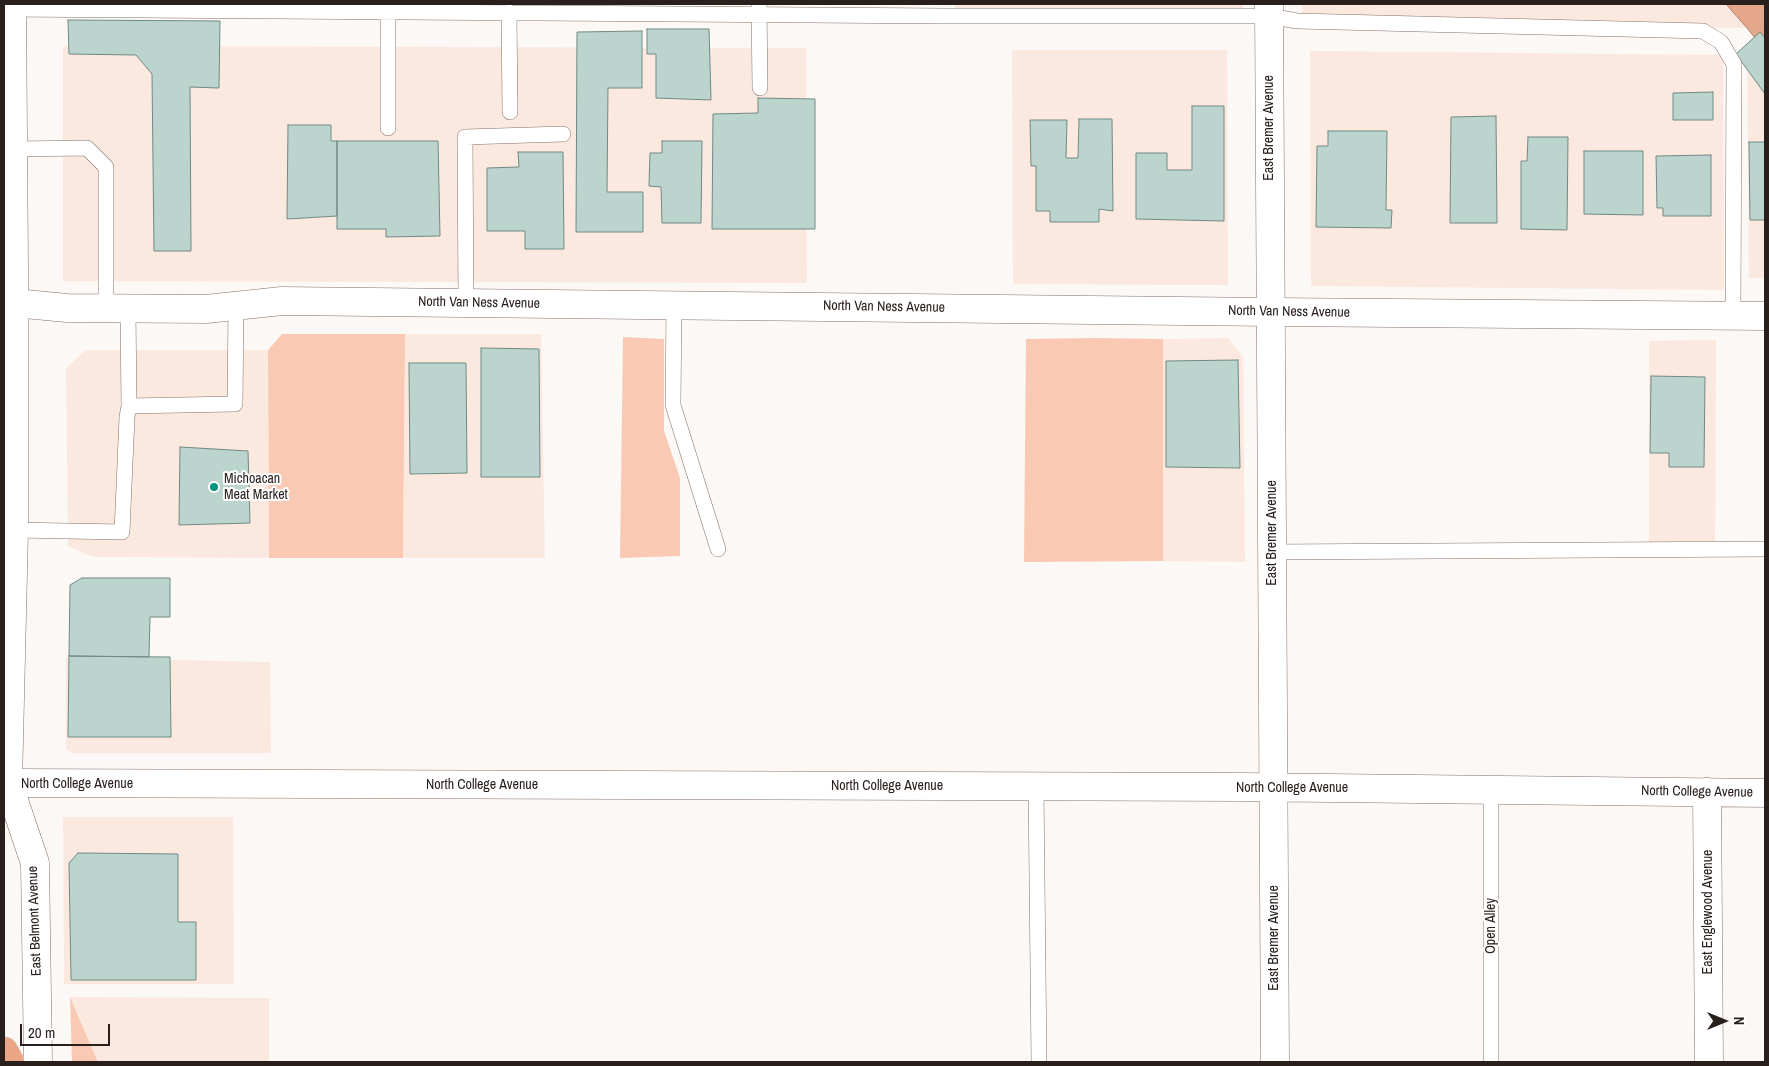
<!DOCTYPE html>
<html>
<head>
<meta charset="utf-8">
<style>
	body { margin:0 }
	#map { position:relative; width:1769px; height:1066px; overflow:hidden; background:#fcf8f5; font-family:"Archivo Narrow",sans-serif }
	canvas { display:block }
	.frame { position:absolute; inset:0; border:5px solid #29201d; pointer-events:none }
	.north { position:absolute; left:1699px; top:996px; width:50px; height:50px; -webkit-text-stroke:4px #fff; paint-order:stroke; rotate:90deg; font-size:14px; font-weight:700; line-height:20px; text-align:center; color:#29201d }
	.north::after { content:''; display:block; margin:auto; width:18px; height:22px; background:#29201d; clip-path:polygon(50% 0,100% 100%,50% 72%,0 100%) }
	.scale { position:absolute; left:20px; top:1024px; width:90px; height:22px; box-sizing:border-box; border:2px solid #29201d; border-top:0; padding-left:6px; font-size:15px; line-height:18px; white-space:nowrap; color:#29201d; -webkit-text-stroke:4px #fff; paint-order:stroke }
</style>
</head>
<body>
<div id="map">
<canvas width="1769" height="1066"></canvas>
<div class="frame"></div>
<div class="north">N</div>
<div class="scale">20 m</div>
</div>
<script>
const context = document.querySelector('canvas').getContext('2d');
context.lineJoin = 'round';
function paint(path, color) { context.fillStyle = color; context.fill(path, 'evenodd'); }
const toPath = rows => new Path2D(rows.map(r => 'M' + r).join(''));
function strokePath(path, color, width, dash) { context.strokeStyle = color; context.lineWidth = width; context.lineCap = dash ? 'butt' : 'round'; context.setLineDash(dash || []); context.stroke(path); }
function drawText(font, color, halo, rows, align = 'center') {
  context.font = font + ' "Archivo Narrow",sans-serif'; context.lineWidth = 4; context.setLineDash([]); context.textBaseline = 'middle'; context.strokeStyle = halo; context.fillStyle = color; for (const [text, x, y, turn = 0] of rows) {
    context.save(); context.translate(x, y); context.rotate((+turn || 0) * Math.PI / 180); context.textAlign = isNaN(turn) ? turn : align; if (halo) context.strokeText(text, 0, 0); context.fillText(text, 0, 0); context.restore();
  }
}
const built = toPath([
	[955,4,1243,4,1243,10,955,8],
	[1302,4,1726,4,1747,28,1302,24],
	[63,46,806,48,807,283,63,281],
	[1012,50,1227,50,1228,285,1013,284],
	[1310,51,1723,55,1724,290,1311,286],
	[1747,56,1765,56,1765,278,1749,278],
	[405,334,541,334,545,558,403,558],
	[1228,338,1243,357,1245,562,1163,561,1163,339],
	[1716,340,1715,541,1649,543,1649,341],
	[86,350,268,350,269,558,93,557,68,546,66,368],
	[66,658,270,662,271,753,71,753,66,749],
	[63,817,233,817,234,984,64,984],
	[70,997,269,998,269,1062,98,1062]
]);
const green = toPath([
	[282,334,405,334,403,558,269,558,268,350],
	[623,337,664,339,664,431,680,478,680,556,620,558],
	[1095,338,1163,339,1163,561,1024,562,1026,339],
	[70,997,98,1062,72,1062]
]);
const water = toPath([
	[1726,4,1765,4,1765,50,1747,28,1726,4]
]);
const building = toPath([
	[68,20,220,21,219,88,190,87,191,251,154,251,152,74,136,55,69,54,68,20],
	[647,29,709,29,711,100,656,98,656,54,647,54,647,29],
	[642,31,642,88,608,88,607,192,643,192,643,232,576,232,577,32,642,31],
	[1760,32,1765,38,1765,94,1736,54,1760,32],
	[1713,92,1713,120,1673,120,1673,93,1713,92],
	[758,98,815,99,815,229,712,229,713,114,758,113,758,98],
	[1192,106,1224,106,1224,221,1136,219,1136,153,1167,153,1167,170,1192,170,1192,106],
	[1496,116,1497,223,1450,223,1451,117,1496,116],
	[1079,119,1112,119,1113,211,1099,209,1099,222,1050,222,1050,211,1036,211,1036,166,1031,166,1030,120,1067,120,1066,158,1078,158,1079,119],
	[288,125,331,125,331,141,337,141,337,216,287,219,288,125],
	[1328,131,1387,131,1386,210,1392,210,1391,228,1316,227,1317,146,1328,146,1328,131],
	[1528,137,1568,137,1567,230,1521,229,1521,161,1527,161,1528,137],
	[337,141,438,141,440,236,386,237,386,229,337,229,337,141],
	[662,141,702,141,701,223,662,223,661,187,649,186,650,153,662,153,662,141],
	[1749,142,1765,142,1765,220,1750,220,1749,142],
	[1584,151,1643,151,1643,215,1584,214,1584,151],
	[518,152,563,152,564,249,525,249,525,231,487,231,487,168,519,167,518,152],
	[1711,155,1711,216,1663,216,1663,208,1657,208,1656,156,1711,155],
	[481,348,539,349,540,477,481,477,481,348],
	[1238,360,1240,468,1166,467,1166,361,1238,360],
	[409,363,466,363,467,473,410,474,409,363],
	[1651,376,1705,377,1704,467,1669,467,1669,453,1650,453,1651,376],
	[180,447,248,451,250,523,179,525,180,447],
	[82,578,170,578,170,617,150,617,149,657,69,656,70,585,82,578],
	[69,656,170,657,171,737,68,737,69,656],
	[78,853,178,854,178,922,196,922,196,980,71,980,69,863,78,853]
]);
const lane = toPath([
	[759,4,760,88],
	[6,9,943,16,1269,16,1297,21,1703,31,1721,42,1734,64,1733,316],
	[388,12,388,128],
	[509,12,510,112],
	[14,149,87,148,106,167,106,308],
	[466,302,465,137,563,134],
	[674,305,673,405,718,549],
	[128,308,129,406,235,404,236,306],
	[14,530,122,532,127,417,129,406],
	[1272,552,1765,549],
	[1036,787,1039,1062],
	[1491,789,1491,1062]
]);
const street = toPath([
	[1269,4,1275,1062],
	[8,783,1242,787,1765,793],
	[1707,792,1709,1062]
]);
const secondary = toPath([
	[4,302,67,308,206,309,282,301,1271,312,1765,316],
	[8,783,35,863,38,1062],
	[4,798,8,783,14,530,14,267,12,4]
]);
const highway = toPath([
	[4,1051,10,1062]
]);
const markers = [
	[214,487,5,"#01927e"]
];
const streetNames = [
	["East Bremer Avenue",1269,128,-90],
	["North Van Ness Avenue",479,303,1],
	["North Van Ness Avenue",884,307,1],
	["North Van Ness Avenue",1289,312,1],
	["East Bremer Avenue",1272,533,-90],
	["North College Avenue",77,784],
	["North College Avenue",482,785],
	["North College Avenue",887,786],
	["North College Avenue",1292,788],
	["North College Avenue",1697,792,1],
	["East Englewood Avenue",1708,912,-90],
	["East Belmont Avenue",35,921,-92],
	["Open Alley",1491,926,-90],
	["East Bremer Avenue",1274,938,-90]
];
const poiNames = [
	["Michoacan",224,479],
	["Meat Market",224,495]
];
paint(built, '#fbe9e0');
paint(green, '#f9c9b3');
paint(water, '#e5a789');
strokePath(water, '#ad7e69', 1);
paint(building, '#bbd5ce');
strokePath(building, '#718983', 1);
strokePath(lane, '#857167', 16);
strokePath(street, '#857167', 29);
strokePath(secondary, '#857167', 29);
strokePath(highway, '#d4d2d2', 29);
strokePath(lane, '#fff', 15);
strokePath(street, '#fff', 28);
strokePath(secondary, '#fff', 28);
strokePath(highway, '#eba685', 28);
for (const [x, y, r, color] of markers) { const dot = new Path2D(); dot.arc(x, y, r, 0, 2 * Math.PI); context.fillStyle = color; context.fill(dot); strokePath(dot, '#fff', 2); }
drawText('14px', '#29201d', '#fff', streetNames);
drawText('14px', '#29201d', '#fff', poiNames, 'left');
</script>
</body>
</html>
